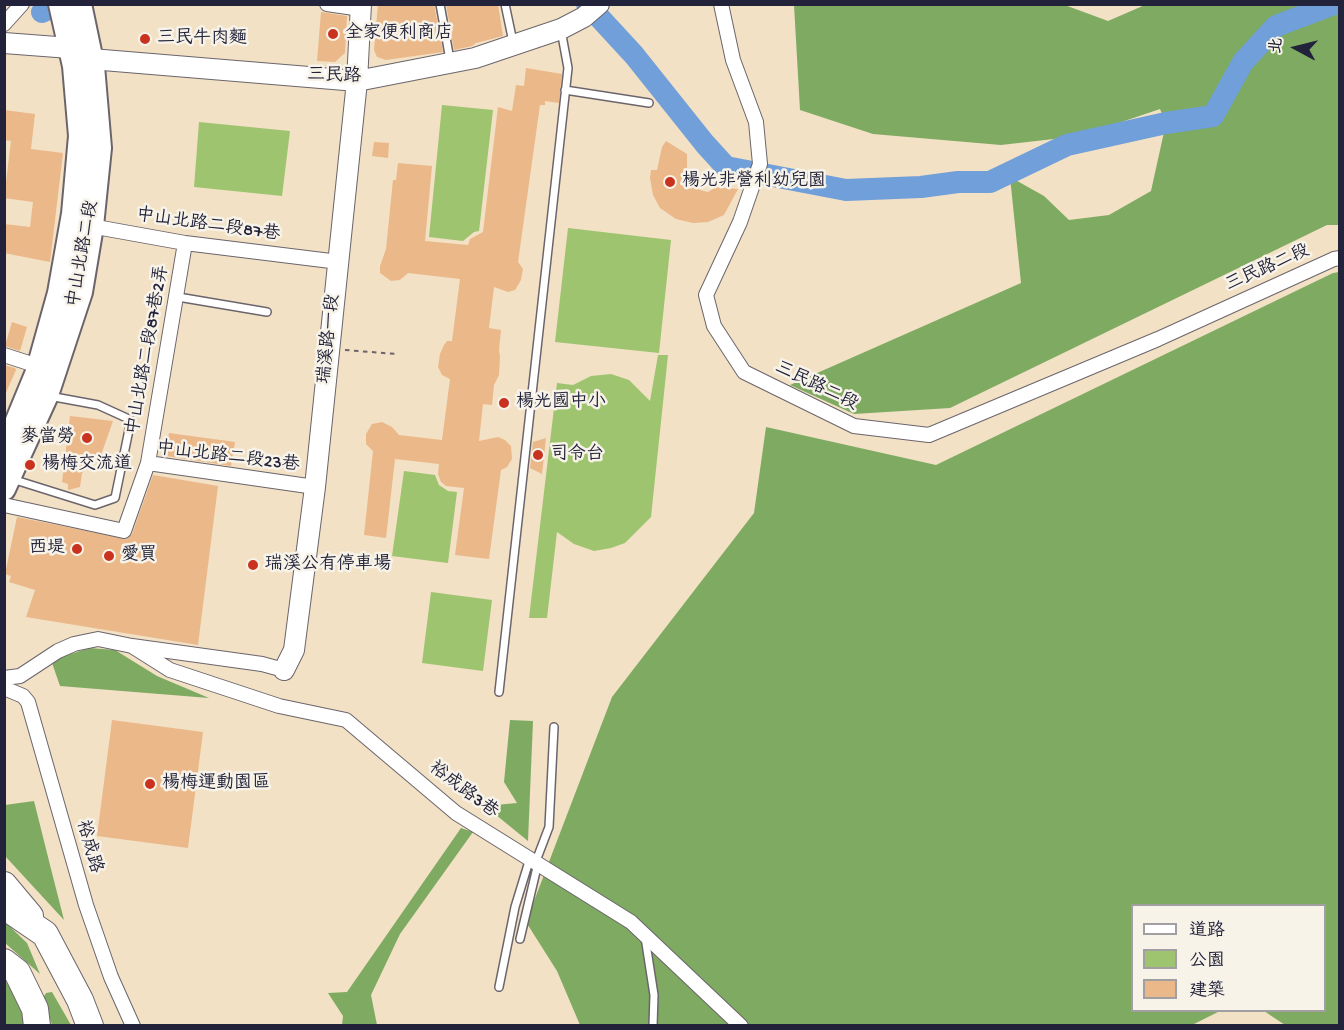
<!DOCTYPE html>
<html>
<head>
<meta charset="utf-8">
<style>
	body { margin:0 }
	#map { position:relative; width:1344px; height:1030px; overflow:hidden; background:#f2e1c5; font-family:"Gochi Hand","LXGW WenKai TC",sans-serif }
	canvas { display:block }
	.frame { position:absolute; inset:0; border:6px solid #22223b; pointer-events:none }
	.legend { position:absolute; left:1131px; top:904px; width:195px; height:108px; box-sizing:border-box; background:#f7f3e8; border:2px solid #a29fa3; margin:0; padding:8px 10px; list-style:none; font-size:18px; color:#22223b }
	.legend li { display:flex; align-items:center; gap:12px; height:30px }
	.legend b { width:30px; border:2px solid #a29fa3 }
	.north { position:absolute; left:1266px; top:18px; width:60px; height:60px; -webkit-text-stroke:4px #f7f3e8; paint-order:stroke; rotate:277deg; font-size:16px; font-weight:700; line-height:24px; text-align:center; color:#22223b }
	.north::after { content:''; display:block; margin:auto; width:21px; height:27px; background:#22223b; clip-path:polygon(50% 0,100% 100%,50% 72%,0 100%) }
</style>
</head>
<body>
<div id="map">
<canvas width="1344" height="1030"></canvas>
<div class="frame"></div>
<ul class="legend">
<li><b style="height:8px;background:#fff"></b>道路</li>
<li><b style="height:16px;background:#9ec46f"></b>公園</li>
<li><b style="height:16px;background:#ebb88a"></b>建築</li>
</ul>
<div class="north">北</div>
</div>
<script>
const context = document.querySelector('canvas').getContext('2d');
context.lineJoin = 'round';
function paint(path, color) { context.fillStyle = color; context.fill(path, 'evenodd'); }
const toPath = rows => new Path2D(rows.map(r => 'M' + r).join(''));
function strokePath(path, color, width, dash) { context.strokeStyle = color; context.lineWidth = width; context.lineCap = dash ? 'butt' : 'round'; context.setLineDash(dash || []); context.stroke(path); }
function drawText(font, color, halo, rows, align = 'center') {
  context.font = font + ' "Gochi Hand","LXGW WenKai TC",sans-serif'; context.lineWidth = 5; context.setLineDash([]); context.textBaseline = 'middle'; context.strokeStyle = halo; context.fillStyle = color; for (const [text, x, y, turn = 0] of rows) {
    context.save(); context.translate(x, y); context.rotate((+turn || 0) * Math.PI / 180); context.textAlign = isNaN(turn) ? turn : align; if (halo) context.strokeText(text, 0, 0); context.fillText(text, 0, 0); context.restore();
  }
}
const green = toPath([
	[442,105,493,110,479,231,474,232,463,241,429,237],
	[199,122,290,131,282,196,194,187],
	[568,228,671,240,659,353,555,342],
	[658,355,668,355,651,517,625,543,611,548,594,551,574,544,557,532,547,618,529,618,557,383,573,385,591,376,611,374,629,380,650,401],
	[404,471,435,475,439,485,448,491,457,492,448,563,392,556],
	[431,592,492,600,483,671,422,663]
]);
const forest = toPath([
	[1062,4,1108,21,1145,5,1339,5,1339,225,1327,225,950,408,854,414,790,385,1021,283,1010,177,1044,196,1069,220,1109,215,1151,191,1166,123,1160,109,1080,136,1001,145,873,134,800,110,794,5],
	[1339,272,1339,1025,1285,1025,1264,1011,1324,1010,1324,906,1132,906,1132,1010,1220,1011,1190,1026,580,1025,557,971,526,922,612,697,754,513,766,427,936,465,1333,273],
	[90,648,115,650,157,676,209,698,60,686,51,660],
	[510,720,533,721,528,841,485,806,517,803,504,782],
	[34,801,50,865,64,920,5,856,5,805],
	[461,828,473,832,400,934,371,995,377,1025,342,1025,343,1016,328,993,347,992],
	[5,922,27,943,40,974,5,943],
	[4,978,23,1009,24,1025,5,1025],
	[52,992,71,1025,52,1025,43,998,46,993]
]);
const river = toPath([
	[587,4,634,55,705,144,726,167,846,190,921,187,958,182,990,182,1067,145,1166,123,1213,116,1243,62,1276,26,1334,4],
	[42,12,60,4]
]);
const building = toPath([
	[378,4,434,4,443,52,386,60,377,57,374,50],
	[446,4,498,4,503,36,476,43,472,46,454,50],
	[321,12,347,16,345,53,335,62,317,61],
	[526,68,562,74,559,103,545,101,545,105,540,105,518,262,523,269,521,280,515,290,508,292,494,287,489,328,501,330,499,350,500,357,499,375,494,385,492,405,483,404,479,441,498,437,505,440,511,446,512,459,507,467,501,470,489,559,455,555,464,488,446,486,441,482,438,474,439,464,395,459,386,538,364,535,373,451,366,444,366,434,372,424,382,422,392,427,399,435,442,440,450,379,442,375,438,367,440,354,444,345,447,341,452,341,460,279,408,273,400,280,391,281,380,273,380,266,386,249,393,180,396,180,398,163,432,166,425,241,468,245,470,239,483,232,498,107,512,111,516,85,524,86],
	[4,110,35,114,31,149,63,153,50,262,4,253,4,224,30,227,33,202,4,198,11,141,4,140],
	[666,141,687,154,687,177,692,185,700,190,708,192,716,187,738,189,724,215,708,222,693,223,676,219,660,208,653,195,650,178,651,170,657,170,662,147],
	[374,142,389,143,388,158,372,156],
	[12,322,27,327,20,351,5,346],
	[4,365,15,368,16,370,4,397],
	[70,416,113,421,101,455,82,473,80,487,68,490,68,484,62,482],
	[169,433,235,442,231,466,166,456],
	[546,438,542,474,530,468,533,442],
	[153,475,218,486,198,645,26,617,35,590,9,582,11,576,5,574,17,517,127,539,132,534],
	[112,720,203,732,188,848,97,836]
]);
const path = toPath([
	[345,350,396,354]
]);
const lane = toPath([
	[440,4,450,60],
	[505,4,513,42],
	[565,90,649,103],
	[178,297,267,312],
	[12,479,95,505,115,498,131,420,98,405,49,396],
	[499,692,568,68,561,30],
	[536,861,549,827,554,727],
	[645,937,654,995,653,1026],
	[520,939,538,863],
	[499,987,515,907,530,858]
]);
const street = toPath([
	[327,4,361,9],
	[721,4,733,60,756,122,760,164,740,222,706,295,714,326,744,372,854,426,929,435,1158,339,1334,259,1340,258],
	[4,24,22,4],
	[85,225,185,243,339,262],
	[4,355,38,366],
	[148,463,315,487],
	[4,505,124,531,148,463,185,243],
	[132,646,170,670,279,706,346,720,456,813,631,922,741,1026],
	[4,678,20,676,58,651,74,644,98,639,132,646,262,664,284,670],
	[4,688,23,696,28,702,86,905,111,977,133,1026]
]);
const secondary = toPath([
	[4,43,70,48,91,59,357,81,475,58,561,29,584,17,599,4],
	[284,670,294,650,315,487,357,81,361,4]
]);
const primary = toPath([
	[4,452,37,372,59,293,73,214,80,136,74,66,60,4],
	[4,489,47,395,81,292,92,226,100,148,93,66,80,4]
]);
const highway = toPath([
	[4,885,30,916],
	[4,906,45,934,80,1000,90,1026],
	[4,962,17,972,35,1009,37,1026]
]);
const markers = [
	[333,34,6,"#c8321e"],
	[145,39,6,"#c8321e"],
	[670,182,6,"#c8321e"],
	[504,403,6,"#c8321e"],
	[87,438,6,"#c8321e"],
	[538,455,6,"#c8321e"],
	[30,465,6,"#c8321e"],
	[77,549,6,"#c8321e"],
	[109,556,6,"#c8321e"],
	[253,565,6,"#c8321e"],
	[150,784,6,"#c8321e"]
];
const poiNames = [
	["全家便利商店",345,34],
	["三民牛肉麵",157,39],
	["楊光非營利幼兒園",682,182],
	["楊光國中小",516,403],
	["麥當勞",75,438,"right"],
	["司令台",550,455],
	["楊梅交流道",42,465],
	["西堤",65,549,"right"],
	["愛買",121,556],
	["瑞溪公有停車場",265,565],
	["楊梅運動園區",162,784]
];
const streetNames = [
	["三民路",334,77,2],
	["中山北路二段87巷",208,226,8],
	["中山北路二段",84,254,-80],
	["三民路二段",1268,269,-24],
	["瑞溪路一段",330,339,-84],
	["中山北路二段87巷2弄",149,350,-80],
	["三民路二段",816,387,26],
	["中山北路二段23巷",228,458,7],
	["裕成路3巷",463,791,37],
	["裕成路",88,847,74]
];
paint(green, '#9ec46f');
paint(forest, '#7eaa62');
strokePath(river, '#709fd9', 22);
paint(building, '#ebb88a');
strokePath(lane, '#6b656b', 10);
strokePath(street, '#6b656b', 16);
strokePath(secondary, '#6b656b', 22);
strokePath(primary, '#6b656b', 26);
strokePath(highway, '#6b656b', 28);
strokePath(path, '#6b656b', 2, [4.5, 4.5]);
strokePath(lane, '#fff', 7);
strokePath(street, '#fff', 14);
strokePath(secondary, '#fff', 20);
strokePath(primary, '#fff', 22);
strokePath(highway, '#fff', 26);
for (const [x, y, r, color] of markers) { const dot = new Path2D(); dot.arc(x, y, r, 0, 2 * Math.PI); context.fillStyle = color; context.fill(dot); strokePath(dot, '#f7f3e8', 2); }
drawText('18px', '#22223b', '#f7f3e8', poiNames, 'left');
drawText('18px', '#22223b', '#f7f3e8', streetNames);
</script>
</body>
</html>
